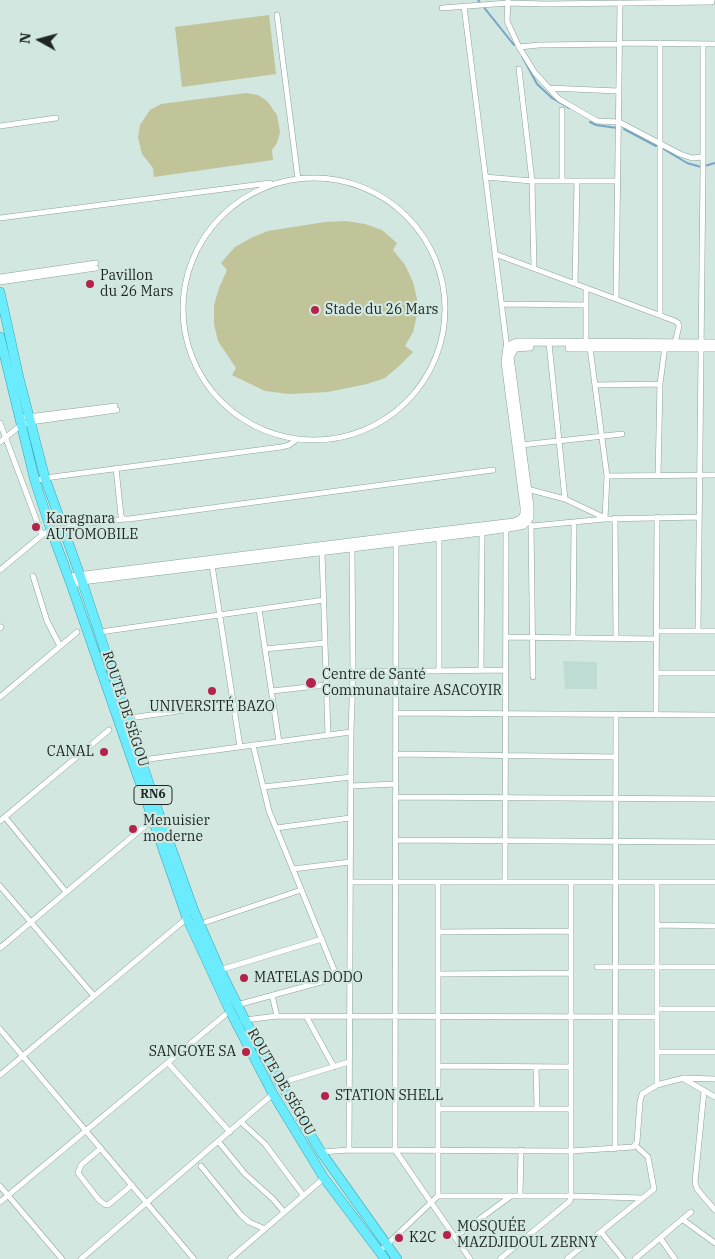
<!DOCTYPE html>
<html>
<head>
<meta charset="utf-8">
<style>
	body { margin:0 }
	#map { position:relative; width:715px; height:1259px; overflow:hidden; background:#d1e7e0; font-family:"IBM Plex Serif",serif }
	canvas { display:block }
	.north { position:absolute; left:15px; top:15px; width:50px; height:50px; -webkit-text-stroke:4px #d1e7e0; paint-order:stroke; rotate:277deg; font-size:14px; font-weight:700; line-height:20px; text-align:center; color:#1e2624 }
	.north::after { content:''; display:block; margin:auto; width:18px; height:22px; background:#1e2624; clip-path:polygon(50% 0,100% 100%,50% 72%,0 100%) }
</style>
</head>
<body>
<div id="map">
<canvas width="715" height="1259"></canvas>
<div class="north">N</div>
</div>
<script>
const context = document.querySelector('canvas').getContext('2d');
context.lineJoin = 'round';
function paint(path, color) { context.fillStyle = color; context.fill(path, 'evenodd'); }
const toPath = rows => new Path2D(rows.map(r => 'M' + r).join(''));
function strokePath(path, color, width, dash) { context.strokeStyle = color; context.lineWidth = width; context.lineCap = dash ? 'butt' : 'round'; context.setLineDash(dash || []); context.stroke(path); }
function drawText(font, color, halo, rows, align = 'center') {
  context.font = font + ' "IBM Plex Serif",serif'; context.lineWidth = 4.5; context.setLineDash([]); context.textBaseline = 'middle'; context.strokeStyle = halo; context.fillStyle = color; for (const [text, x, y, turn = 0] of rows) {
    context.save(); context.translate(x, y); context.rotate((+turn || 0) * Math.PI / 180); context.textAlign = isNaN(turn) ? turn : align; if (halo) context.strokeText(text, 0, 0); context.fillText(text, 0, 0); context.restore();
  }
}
const built = toPath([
	[563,661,597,662,597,689,565,689]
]);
const green = toPath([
	[269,15,276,74,182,87,175,27],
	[246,93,258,95,267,101,277,115,280,132,277,143,272,150,273,160,154,177,153,168,142,154,138,137,140,125,150,110,161,104],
	[346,221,365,224,382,230,397,243,393,250,405,265,413,282,417,299,417,315,413,332,405,346,413,352,399,366,385,378,367,384,328,392,289,394,265,391,232,375,236,368,218,341,214,324,214,305,219,288,227,270,221,263,235,247,251,238,268,231,325,222]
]);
const stream = toPath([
	[478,0,514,45],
	[522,56,537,84,552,98,569,108],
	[590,122,596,125,617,128],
	[624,129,656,146],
	[662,148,687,163,701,167,715,163]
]);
const minor = toPath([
	[508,0,507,21,519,47,535,73,559,99,597,121,619,122,680,154,692,158,703,157],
	[464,6,507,348],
	[442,8,508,3,546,4,712,2,712,0],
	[277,15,298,179],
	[619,43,715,44],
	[519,47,539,45,619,44],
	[519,69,532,181,534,268],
	[549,88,618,91],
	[562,110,562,181],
	[0,126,56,118],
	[485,177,532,181,617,181],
	'183 309a131 131 0 1 1 262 0a131 131 0 1 1-262 0Z',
	[0,218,270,183],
	[495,254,675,321,678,323,679,326,675,343],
	[0,277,96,263],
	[0,282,96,268],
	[575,284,577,181],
	[616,299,620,3],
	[501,304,586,305],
	[660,315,660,43],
	[549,343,565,499],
	[586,345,586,288],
	[590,348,607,476,605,519],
	[595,385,660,384],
	[20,418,115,406],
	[0,423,42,535],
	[0,442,21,425,30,422,117,410],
	[521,445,622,434],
	[116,468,121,516,124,519,129,519,493,470],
	[607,476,715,475],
	[658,476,660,384,665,346],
	[35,481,45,478,281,447,289,445,296,440],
	[527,489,565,499,605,518],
	[615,518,616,638],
	[531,525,533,677],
	[63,526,126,519],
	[532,526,605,519,699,517],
	[439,537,439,671],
	[396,543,395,1150,470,1259],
	[322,552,328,735],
	[212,565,240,747],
	[0,570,42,535,51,530],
	[33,576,47,621,60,646],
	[259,609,279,742],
	[0,628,1,627],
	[698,630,703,170,703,44],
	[656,631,715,631],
	[100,632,324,600],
	[506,637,656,639],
	[573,638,574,522],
	[265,649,325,643],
	[481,670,482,532],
	[353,672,506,670],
	[656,673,715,673],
	[272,691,326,685],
	[0,697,77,632],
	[396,713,715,715],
	[656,714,657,517],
	[137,717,233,703],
	[253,745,269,811,337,977],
	[396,754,616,757],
	[142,760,351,732],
	[351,786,396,784],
	[263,787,351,777],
	[396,797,715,799],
	[5,817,66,892],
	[0,821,109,730],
	[276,828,350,818],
	[396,840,715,842],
	[293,869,350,862],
	[350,882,715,882],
	[438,882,438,1196],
	[505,882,506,529],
	[657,882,657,1085],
	[0,886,94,996],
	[206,922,301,890],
	[657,925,715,926],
	[438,932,571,931],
	[0,948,152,820],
	[597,967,715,967],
	[220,970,322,939],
	[438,974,571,973],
	[272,995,277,1016,657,1017],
	[237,1005,350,974],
	[657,1009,715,1009],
	[306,1016,334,1067],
	[245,1020,277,1016],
	[0,1029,194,1259],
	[657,1052,715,1052],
	[168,1063,230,1132],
	[438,1066,571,1067],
	[536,1067,537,1109],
	[0,1075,187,918],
	[684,1079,715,1097],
	[280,1083,349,1062],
	[704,1091,695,1182,697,1189,715,1210],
	[438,1109,571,1109],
	[241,1122,265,1144,303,1195],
	[218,1141,245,1174,273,1199,284,1212],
	[101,1148,81,1165,78,1173,99,1200,104,1204,108,1205,132,1185],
	[615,1149,616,714],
	[349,1150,351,732,353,672,352,548],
	[321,1152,349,1150,571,1151,633,1147,637,1142,640,1102,642,1094,657,1085,672,1081,684,1078,715,1079],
	[201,1166,241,1215,249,1222,265,1229],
	[0,1186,62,1259],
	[520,1196,521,1150],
	[0,1202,225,1015],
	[682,1219,715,1243],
	[601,1232,623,1259],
	[455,1237,511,1196],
	[660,1238,675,1259],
	[379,1252,438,1196,571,1196,642,1198],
	[81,1259,273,1094],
	[230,1259,324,1178],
	[500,1259,570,1201,571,1196,571,882],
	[567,1259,654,1189,648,1157,635,1145],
	[635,1259,691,1212]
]);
const tertiary = toPath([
	[569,348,715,348],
	[69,577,406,535,514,522,521,519,524,514,524,507,505,362,507,347,514,343,519,342,715,343],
	[71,584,82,581,482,532,515,527,524,525,530,518,530,507,510,357,515,348,530,347]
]);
const trunk = toPath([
	[0,292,19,378,45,478,82,581,159,814,194,911,220,970,245,1020,280,1083,321,1152,397,1259],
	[0,337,35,481,51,530,71,584,187,918,230,1011,273,1094,324,1178,385,1259]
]);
const markers = [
	[90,284,5,"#b4234b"],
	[315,310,5,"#b4234b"],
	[36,527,5,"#b4234b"],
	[311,683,6,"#b4234b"],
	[212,691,5,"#b4234b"],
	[104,752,5,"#b4234b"],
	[133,829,5,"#b4234b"],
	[244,978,5,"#b4234b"],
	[246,1052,5,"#b4234b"],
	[325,1096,5,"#b4234b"],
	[447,1235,5,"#b4234b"],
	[399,1238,5,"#b4234b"]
];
const shields = [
	[153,795,38]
];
const shieldNames = [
	["RN6",153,795]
];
const poiNames = [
	["Pavillon",100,276],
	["du 26 Mars",100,292],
	["Stade du 26 Mars",325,310],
	["Karagnara",46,519],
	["AUTOMOBILE",46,535],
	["Centre de Santé",322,675],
	["Communautaire ASACOYIR",322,691],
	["UNIVERSITÉ BAZO",212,707,"center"],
	["CANAL",94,752,"right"],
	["Menuisier",143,821],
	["moderne",143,837],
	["MATELAS DODO",254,978],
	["SANGOYE SA",236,1052,"right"],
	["STATION SHELL",335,1096],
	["MOSQUÉE",457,1227],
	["MAZDJIDOUL ZERNY",457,1243],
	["K2C",409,1238]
];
const streetNames = [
	["ROUTE DE SÉGOU",125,709,72],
	["ROUTE DE SÉGOU",281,1082,60]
];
paint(built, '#bedcd3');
paint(green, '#c1c398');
strokePath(stream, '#77a5c6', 2);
strokePath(minor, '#8ca19b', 6);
strokePath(tertiary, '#8ca19b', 8);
strokePath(trunk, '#37a4b2', 10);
strokePath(minor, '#fff', 5);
strokePath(tertiary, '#fff', 7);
strokePath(trunk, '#6aecfe', 9);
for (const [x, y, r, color] of markers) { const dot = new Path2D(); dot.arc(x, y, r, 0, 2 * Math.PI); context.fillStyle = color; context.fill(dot); strokePath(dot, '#d1e7e0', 2); }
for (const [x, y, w] of shields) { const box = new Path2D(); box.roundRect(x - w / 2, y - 9.5, w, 19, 4); context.fillStyle = '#d1e7e0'; context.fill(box); strokePath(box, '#1e2624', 1); }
drawText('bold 12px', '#1e2624', null, shieldNames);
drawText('14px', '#1e2624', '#d1e7e0', poiNames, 'left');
drawText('14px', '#1e2624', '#d1e7e0', streetNames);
</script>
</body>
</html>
